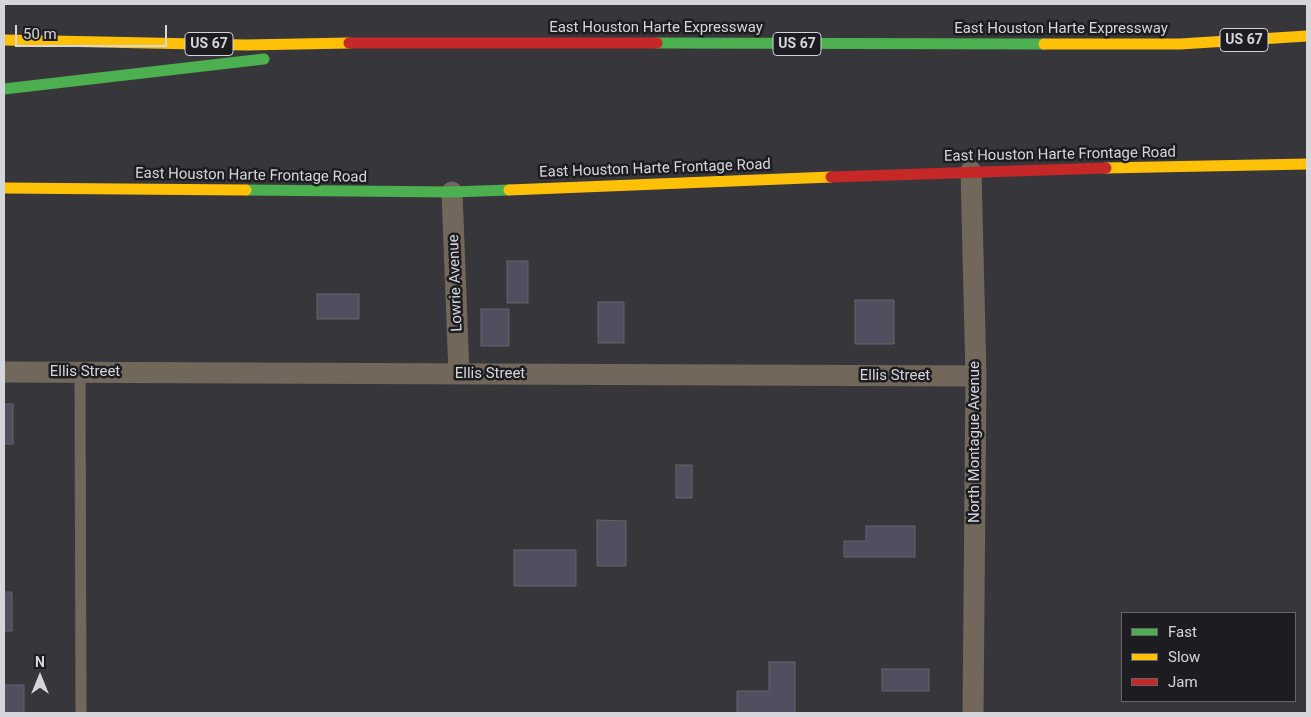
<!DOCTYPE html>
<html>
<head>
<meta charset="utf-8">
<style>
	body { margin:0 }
	#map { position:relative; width:1311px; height:717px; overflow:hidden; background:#37373b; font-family:Roboto,sans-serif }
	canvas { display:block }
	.frame { position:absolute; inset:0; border:5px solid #d5d6db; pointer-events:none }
	.legend { position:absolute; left:1121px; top:612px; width:175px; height:90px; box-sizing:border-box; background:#1d1d21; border:1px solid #67676b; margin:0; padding:6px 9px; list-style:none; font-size:15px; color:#d5d6db }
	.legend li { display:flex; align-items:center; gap:10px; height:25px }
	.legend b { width:25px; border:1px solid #67676b }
	.north { position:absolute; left:15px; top:652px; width:50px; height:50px; -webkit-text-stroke:4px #1d1d21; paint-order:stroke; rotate:0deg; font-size:14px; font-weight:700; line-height:20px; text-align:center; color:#d5d6db }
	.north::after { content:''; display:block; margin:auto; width:18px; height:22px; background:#d5d6db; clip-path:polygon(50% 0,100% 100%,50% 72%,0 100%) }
	.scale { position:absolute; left:15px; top:25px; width:152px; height:22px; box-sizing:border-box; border:2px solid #d5d6db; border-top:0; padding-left:6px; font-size:15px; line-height:18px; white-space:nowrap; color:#d5d6db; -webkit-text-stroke:4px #1d1d21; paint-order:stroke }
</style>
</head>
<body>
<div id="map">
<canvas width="1311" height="717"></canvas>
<div class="frame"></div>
<ul class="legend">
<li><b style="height:6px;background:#4caf50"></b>Fast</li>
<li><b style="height:6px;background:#ffc107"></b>Slow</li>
<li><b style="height:6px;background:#c62828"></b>Jam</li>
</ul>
<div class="north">N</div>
<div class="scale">50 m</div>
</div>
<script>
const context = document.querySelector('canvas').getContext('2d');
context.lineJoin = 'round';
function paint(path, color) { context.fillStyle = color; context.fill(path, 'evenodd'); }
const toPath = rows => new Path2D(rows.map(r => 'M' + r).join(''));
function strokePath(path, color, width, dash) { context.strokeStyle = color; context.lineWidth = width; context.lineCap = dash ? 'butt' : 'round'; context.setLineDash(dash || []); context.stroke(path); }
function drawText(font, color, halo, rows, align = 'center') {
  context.font = font + ' Roboto,sans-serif'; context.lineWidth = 5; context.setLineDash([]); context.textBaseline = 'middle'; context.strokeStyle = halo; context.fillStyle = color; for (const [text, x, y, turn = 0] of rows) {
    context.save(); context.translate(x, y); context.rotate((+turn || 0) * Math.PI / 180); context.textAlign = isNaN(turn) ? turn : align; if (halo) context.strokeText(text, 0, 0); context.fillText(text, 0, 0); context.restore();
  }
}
const building = toPath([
	[507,261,528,261,528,303,507,303,507,261],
	[317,294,359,294,359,319,317,319,317,294],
	[855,300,894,300,894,344,855,344,855,300],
	[598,302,624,302,624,343,598,343,598,302],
	[481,309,509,309,509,346,481,346,481,309],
	[4,404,13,404,13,444,4,444,4,404],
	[676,465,692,465,692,498,676,498,676,465],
	[597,520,626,521,626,566,597,566,597,520],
	[866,526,915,526,915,557,844,557,844,541,866,541,866,526],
	[514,550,576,550,576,586,514,586,514,550],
	[4,592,12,592,12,631,4,631,4,592],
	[769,662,795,662,795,713,737,713,737,691,769,691,769,662],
	[882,669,929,669,929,691,882,691,882,669],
	[4,685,24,685,24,713,4,713,4,685]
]);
const lane = toPath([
	[80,372,81,713]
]);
const street = toPath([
	[971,171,976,376,973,713],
	[452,192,459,374],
	[4,372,976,376]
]);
const fast = toPath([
	[657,43,1044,44],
	[4,89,264,59],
	[246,190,452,192,509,190]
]);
const slow = toPath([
	[4,40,246,45,349,43],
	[1044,44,1180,44,1307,36],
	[1106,168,1307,164],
	[4,188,246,190],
	[509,190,831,177]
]);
const jam = toPath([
	[349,43,657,43],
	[831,177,1106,168]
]);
const shields = [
	[1244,40,48],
	[209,44,48],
	[797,44,48]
];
const shieldNames = [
	["US 67",1244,40],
	["US 67",209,44],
	["US 67",797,44]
];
const streetNames = [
	["East Houston Harte Expressway",656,28],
	["East Houston Harte Expressway",1061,29],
	["East Houston Harte Frontage Road",1060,155,-1],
	["East Houston Harte Frontage Road",655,169,-2],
	["East Houston Harte Frontage Road",251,176,1],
	["Lowrie Avenue",456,283,-92],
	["Ellis Street",85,372],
	["Ellis Street",490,374],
	["Ellis Street",895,376],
	["North Montague Avenue",975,442,-90]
];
paint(building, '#504f60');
strokePath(building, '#656569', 1);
strokePath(lane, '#71685b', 11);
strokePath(street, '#71685b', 21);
strokePath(fast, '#4caf50', 11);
strokePath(slow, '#ffc107', 11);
strokePath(jam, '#c62828', 11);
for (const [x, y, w] of shields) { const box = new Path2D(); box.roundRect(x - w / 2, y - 11.5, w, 23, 4); context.fillStyle = '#1d1d21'; context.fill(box); strokePath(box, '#d5d6db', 1); }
drawText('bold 14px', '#d5d6db', null, shieldNames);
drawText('15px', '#d5d6db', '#1d1d21', streetNames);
</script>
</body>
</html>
